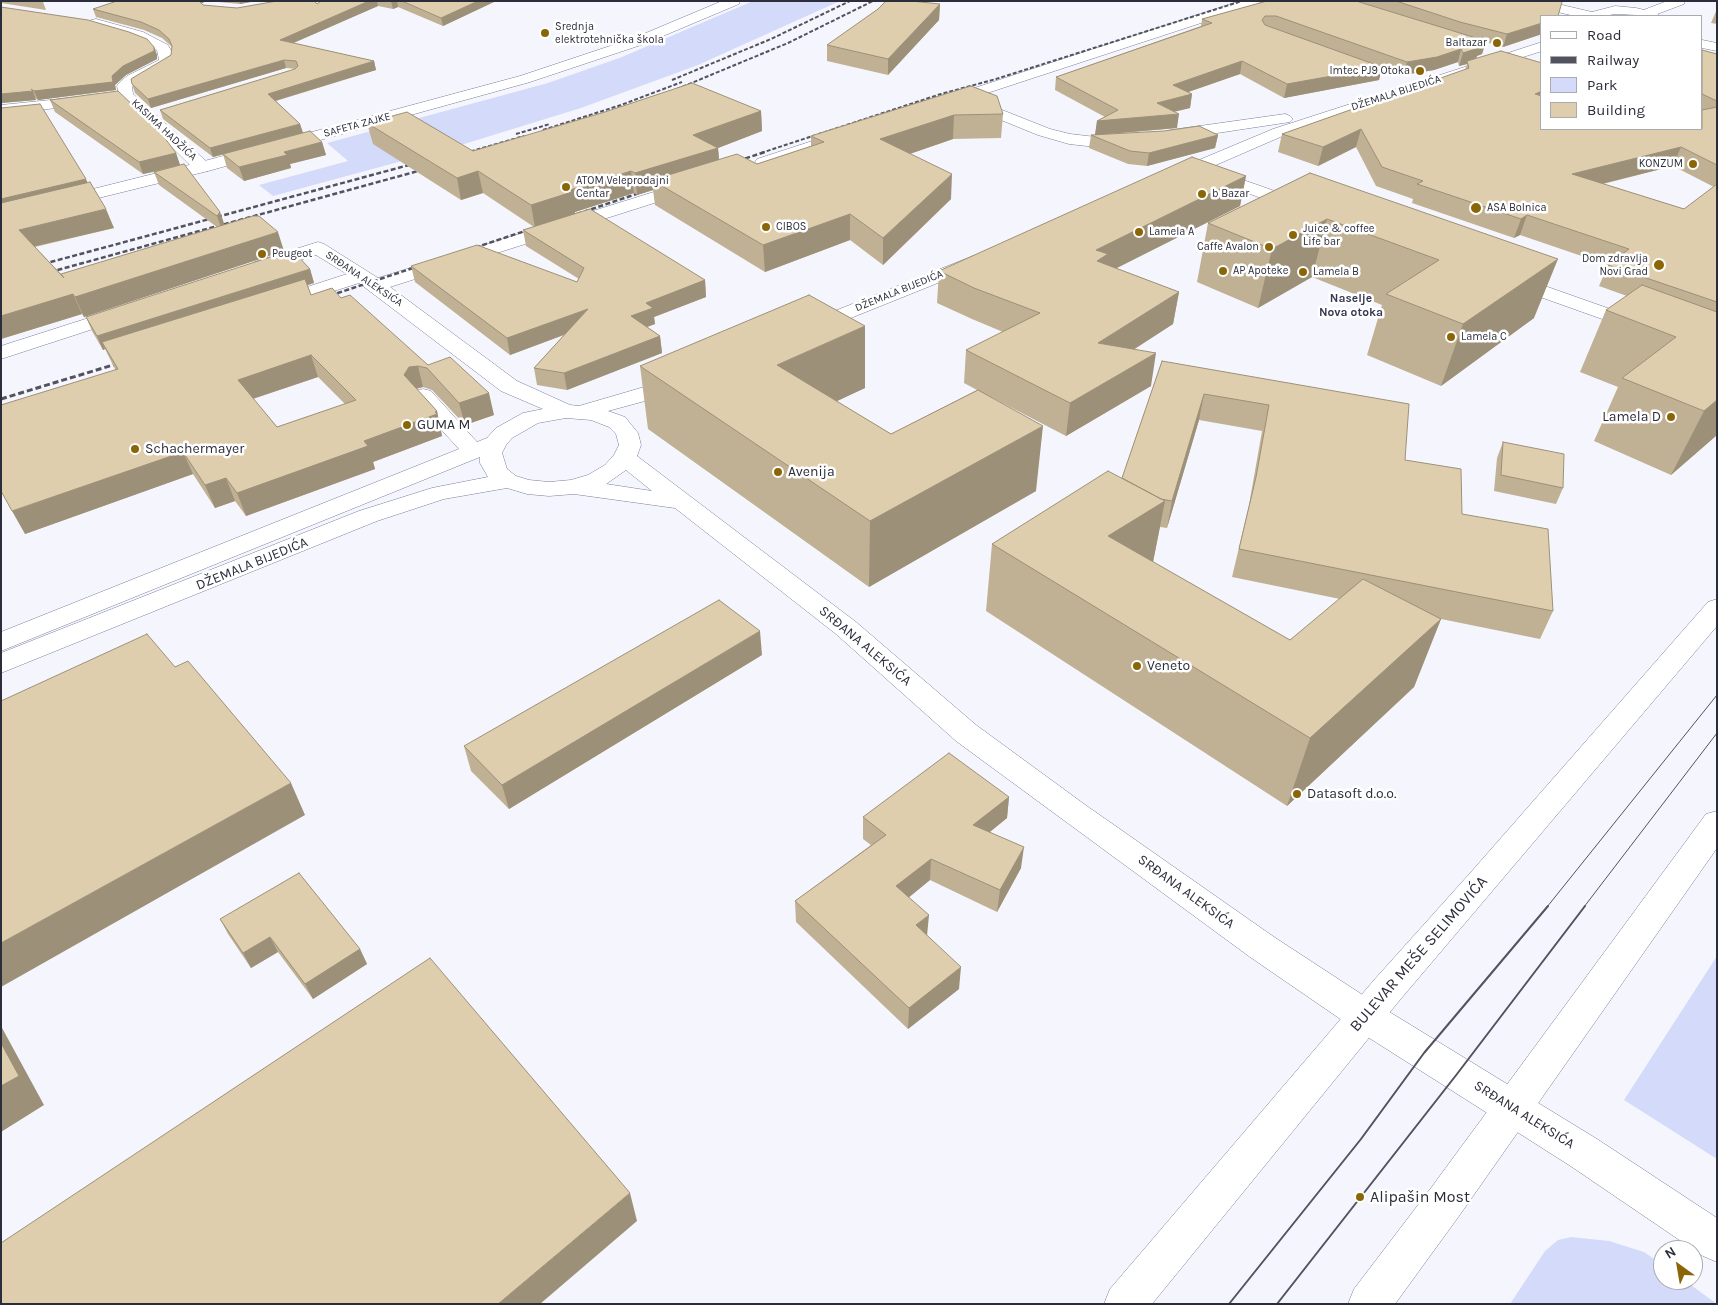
<!DOCTYPE html>
<html>
<head>
<meta charset="utf-8">
<style>
	body { margin:0 }
	#map { position:relative; width:1718px; height:1305px; overflow:hidden; background:#f5f6fd; font-family:Karla,sans-serif }
	canvas { display:block }
	.frame { position:absolute; inset:0; border:2px solid #2b2d3a; pointer-events:none }
	.legend { position:absolute; left:1540px; top:15px; width:162px; height:115px; box-sizing:border-box; background:#fff; border:1px solid #aaabb0; margin:0; padding:6px 9px; list-style:none; font-size:15px; color:#2b2d3a }
	.legend li { display:flex; align-items:center; gap:10px; height:25px }
	.legend b { width:25px; border:1px solid #aaabb0 }
	.north { position:absolute; left:1653px; top:1240px; width:50px; height:50px; box-sizing:border-box; background:#fff; border:1px solid #aaabb0; border-radius:50%; rotate:328deg; font-size:14px; font-weight:700; line-height:20px; text-align:center; color:#2b2d3a }
	.north::after { content:''; display:block; margin:auto; width:18px; height:22px; background:#8b6607; clip-path:polygon(50% 0,100% 100%,50% 72%,0 100%) }
</style>
</head>
<body>
<div id="map">
<canvas width="1718" height="1305"></canvas>
<div class="frame"></div>
<ul class="legend">
<li><b style="height:6px;background:#fff"></b>Road</li>
<li><b style="height:6px;background:#52535f"></b>Railway</li>
<li><b style="height:14px;background:#d4dafa"></b>Park</li>
<li><b style="height:14px;background:#dfcead"></b>Building</li>
</ul>
<div class="north">N</div>
</div>
<script>
const context = document.querySelector('canvas').getContext('2d');
context.lineJoin = 'round';
function paint(path, color) { context.fillStyle = color; context.fill(path, 'evenodd'); }
const toPath = rows => new Path2D(rows.map(r => 'M' + r).join(''));
function strokePath(path, color, width, dash) { context.strokeStyle = color; context.lineWidth = width; context.lineCap = dash ? 'butt' : 'round'; context.setLineDash(dash || []); context.stroke(path); }
function drawText(font, color, halo, rows, align = 'center') {
  context.font = font + ' Karla,sans-serif'; context.lineWidth = 5; context.setLineDash([]); context.textBaseline = 'middle'; context.strokeStyle = halo; context.fillStyle = color; for (const [text, x, y, turn = 0] of rows) {
    context.save(); context.translate(x, y); context.rotate((+turn || 0) * Math.PI / 180); context.textAlign = isNaN(turn) ? turn : align; if (halo) context.strokeText(text, 0, 0); context.fillText(text, 0, 0); context.restore();
  }
}
const green = toPath([
	[753,1,840,1,698,65,581,108,461,145,273,196,259,185,348,161,327,143,548,83,622,57],
	[1717,956,1717,1159,1624,1100],
	[1571,1237,1609,1241,1644,1252,1663,1265,1663,1280,1684,1280,1717,1304,1510,1304,1545,1251,1558,1240]
]);
const minor = toPath([
	[1240,1,1260,1,1259,4,972,98,1050,129,1070,134,1096,137,1126,134,1132,136,1134,139,1132,142,1096,147,1069,144,1038,135,964,105,962,102,946,107,941,105,938,102,941,99,1240,1],
	[1667,1,1685,1,1684,4,1652,16,1641,16,1639,14,1641,11,1667,1],
	[96,19,143,32,168,45,173,54,173,62,171,65,137,82,132,87,133,94,208,163,210,167,208,171,196,171,119,95,117,86,119,83,127,76,159,60,157,50,133,38,91,26,89,23,91,20,96,19],
	[1542,42,1542,51,1341,115,1285,135,1209,168,1309,203,1312,207,1309,211,1303,212,1297,211,1203,177,1201,173,1202,171,1174,182,1168,181,1166,177,1168,173,1273,129,1542,42],
	[90,96,95,97,97,100,95,103,1,115,1,105,90,96],
	[1285,114,1290,116,1293,119,1290,122,1171,140,1165,138,1163,135,1165,132,1171,130,1285,114],
	[846,130,852,132,854,135,852,138,763,167,757,165,755,162,757,159,846,130],
	[689,181,695,182,697,186,695,190,390,287,517,381,570,405,579,406,651,385,679,375,687,376,690,381,687,386,667,395,608,411,625,417,638,433,641,445,637,456,856,622,976,725,1084,804,1274,937,1378,1005,1597,1139,1717,1218,1717,1262,1703,1256,1569,1165,1352,1027,1250,957,956,741,836,634,675,508,574,494,549,496,527,494,507,488,444,499,377,521,1,673,1,653,359,511,432,488,488,477,480,463,480,457,1,651,1,632,459,449,415,401,412,396,415,391,423,389,431,391,477,442,487,438,496,428,523,413,543,409,501,391,359,283,281,308,274,310,267,308,264,304,267,300,347,274,316,255,261,272,254,270,252,266,254,262,318,242,324,244,378,278,689,181],
	[566,418,591,420,609,427,616,434,619,445,614,455,605,465,588,475,571,480,549,482,529,480,516,476,507,469,502,453,506,445,512,438,538,423,566,418],
	[626,470,652,491,606,484,626,470],
	[973,256,980,258,982,262,980,266,816,332,809,334,802,332,799,328,802,324,973,256],
	[1508,273,1647,322,1650,326,1647,330,1640,332,1633,330,1501,283,1498,279,1501,275,1508,273],
	[126,306,133,308,136,312,133,316,1,359,1,346,126,306]
]);
const major = toPath([
	[722,1,740,1,739,4,644,44,530,82,208,171,1,222,1,212,197,163,520,76,634,38,722,1],
	[1521,1,1545,1,1592,12,1615,6,1636,8,1657,13,1659,16,1615,14,1604,16,1575,16,1522,4,1521,1],
	[1702,40,1717,43,1717,51,1702,48,1702,40],
	[1717,599,1717,626,1399,1001,1152,1304,1104,1304,1110,1289,1375,979,1472,871,1708,602,1717,599],
	[1717,811,1717,848,1459,1216,1395,1304,1348,1304,1354,1289,1431,1188,1706,814,1717,811]
]);
const tramFar1 = toPath([
	[1547,907,1717,695],
	[1584,907,1717,733]
]);
const tram = toPath([
	[1229,1304,1361,1139,1424,1053,1548,906],
	[1277,1304,1457,1074,1585,906]
]);
const railFar2 = toPath([
	[672,80,771,39,850,1],
	[677,89,788,43,873,1],
	[543,130,621,105,682,82],
	[516,134,550,124],
	[465,153,524,136],
	[761,153,941,94,996,79,1242,1]
]);
const railFar1 = toPath([
	[459,155,469,152],
	[731,163,765,152],
	[577,214,651,189],
	[468,250,537,227],
	[36,266,420,162],
	[43,274,429,168],
	[323,298,425,264]
]);
const rail = toPath([
	[1,399,126,361]
]);
const wall = toPath([
	[1,1,42,1,43,2,46,10,1,3],
	[207,1,256,1,240,4],
	[277,1,317,1,316,3,317,4,321,1,496,1,443,26,398,7,393,9,378,6,293,43,374,61,376,70,276,101,300,124,303,133,213,157,163,119,160,110,296,69,286,68,151,108,135,93,132,84,171,55,172,47,162,38,144,30,96,17,93,9,202,4,203,5,237,8],
	[1267,1,1561,1,1542,16,1542,34,1503,47,1486,42,1482,54,1477,56,1476,59,1542,129,1702,129,1702,50,1717,54,1717,435,1671,475,1594,441,1618,387,1580,372,1606,310,1627,296,1599,286,1608,265,1520,235,1514,238,1412,203,1413,199,1376,186,1356,147,1318,166,1278,152,1282,134,1465,70,1467,64,1459,66,1458,62,1434,70,1403,75,1382,68,1379,80,1284,98,1240,74,1188,92,1192,94,1190,108,1174,112,1177,128,1100,135,1218,135,1215,148,1147,166,1128,164,1089,148,1091,135,1095,135,1097,121,1105,117,1055,90,1056,77,1201,26,1202,19],
	[1673,166,1714,187,1684,209,1603,184],
	[940,4,939,20,888,75,827,61,827,45],
	[1,7,154,47,157,55,157,59,126,75,115,85,116,90,38,100,35,98,36,100,1,103],
	[1717,9,1717,24,1711,23],
	[971,86,1003,114,1001,138,953,139,910,154,951,199,883,265,850,240,765,272,655,205,653,190,637,195,634,193,575,212,575,214,705,280,706,297,654,317,655,324,647,327,660,336,662,353,567,390,537,385,534,368,564,335,510,355,415,282,411,266,577,282,579,279,526,246,523,230,534,227,483,193,461,200,373,144,367,123,473,151,761,111,762,131,718,148,719,159,757,164,811,146,811,136],
	[50,100,176,153,180,165,220,212,224,225,284,251,84,317,82,314,1,339,1,108,88,183,114,228,35,247,63,276,217,227,159,185,154,172,143,174,55,112],
	[322,142,326,155,290,164,291,168,244,181,227,168,223,154],
	[1310,173,1534,318,1441,386,1367,355,1382,305,1312,277,1258,308,1197,282,1208,223],
	[1246,176,1240,206,1116,268,1179,292,1173,324,1134,349,1151,386,1066,436,987,395,1036,491,869,587,648,429,640,366,865,388,836,401,891,434,977,390,964,383,966,350,1003,332,972,319,937,303,939,271],
	[310,269,314,283,307,285,311,295,341,298,428,365,494,415,465,425,432,390,423,387,416,389,437,411,442,436,373,462,375,469,246,516,235,501,215,508,193,474,25,534,115,369,105,349,103,350,92,331,86,317],
	[318,377,345,404,277,427,253,399],
	[1162,361,1405,460,1462,514,1553,611,1540,639,1441,619,1414,687,1287,806,986,611,992,544,1122,478],
	[1199,420,1262,431,1249,505,1232,577,1340,599,1290,640,1153,562,1160,527,1167,528],
	[1503,442,1563,488,1556,504,1494,491,1497,458],
	[762,655,509,809,471,771,464,746],
	[1009,797,1007,818,990,832,1021,868,997,912,930,880,909,897,927,936,959,989,908,1029,796,922,795,901,871,845,863,839,863,817],
	[220,919,360,949,367,964,313,999,278,952,251,968,228,934]
]);
const shadedWall = toPath([
	[197,1,206,1,198,6],
	[239,1,256,1,240,4],
	[369,1,377,1,378,6,282,48,280,40],
	[391,1,397,1,398,7,393,9],
	[478,1,496,1,443,26,441,18],
	[940,4,939,20,888,75,888,59],
	[1542,23,1542,34,1503,47,1507,34],
	[1486,41,1482,54,1477,56,1475,61,1467,61,1467,64,1459,66,1463,53,1471,46],
	[154,47,157,55,157,59,126,75,115,85,116,90,38,100,34,91,112,76,123,66],
	[1461,49,1458,62,1434,70,1403,75,1407,62],
	[284,60,286,68,151,108,148,99],
	[374,61,376,70,271,102,268,94],
	[1242,61,1240,74,1171,98,1173,85],
	[1382,67,1379,80,1284,98,1287,84],
	[33,91,36,100,1,103,1,94],
	[1542,91,1542,107,1535,94],
	[1192,94,1190,108,1155,116,1179,114,1177,128,1095,135,1097,121,1157,103],
	[761,111,762,131,718,148,720,169,652,180,653,190,637,195,635,173,693,135],
	[954,115,953,139,880,164,880,139],
	[300,124,303,133,213,157,210,148],
	[1361,129,1356,147,1318,166,1323,147],
	[1218,135,1215,148,1147,166,1149,153],
	[322,142,326,155,290,164,291,168,244,181,239,167,284,152],
	[1681,147,1673,166,1565,193,1572,174],
	[176,153,180,165,143,174,139,162],
	[478,171,483,193,461,200,457,178],
	[631,171,634,193,575,212,575,214,535,227,531,205,570,190],
	[952,174,951,199,883,265,883,238],
	[1246,176,1240,206,1105,274,1093,292,1096,250],
	[86,179,90,188,1,210,1,199],
	[106,209,114,228,27,248,19,230],
	[220,212,225,226,222,230,217,216],
	[850,214,850,240,765,272,763,245],
	[1527,215,1520,235,1514,238,1521,219],
	[1327,219,1312,277,1258,308,1272,249],
	[278,232,284,251,84,317,75,297],
	[1558,259,1534,318,1441,386,1463,324],
	[310,269,314,283,106,349,102,342,105,349,103,350,97,336],
	[705,280,706,297,654,317,655,324,633,332,631,316,646,303],
	[1179,292,1173,324,1093,376,1098,343],
	[73,294,82,314,1,339,1,316],
	[588,309,590,325,510,355,507,338],
	[865,326,865,388,780,428,777,365],
	[660,336,662,353,567,390,564,373],
	[1156,353,1151,386,1066,436,1070,403],
	[311,355,318,377,246,401,238,380],
	[418,366,423,387,415,389,404,375,409,367],
	[489,393,494,415,465,425,459,403],
	[1204,394,1199,420,1167,528,1172,501],
	[1717,400,1717,435,1671,475,1704,411],
	[437,411,442,436,373,462,375,469,246,516,237,493],
	[1043,426,1036,491,869,587,870,521],
	[183,452,193,474,25,534,12,511],
	[226,478,235,501,215,508,205,485],
	[1165,501,1152,567,1108,536],
	[1441,619,1414,687,1287,806,1310,738],
	[760,631,762,655,509,809,502,785],
	[291,783,305,815,1,987,1,943],
	[1009,797,1007,818,971,847,973,825],
	[1024,847,1021,868,997,912,1000,890],
	[931,859,930,880,896,908,896,886],
	[929,915,927,936,916,925],
	[270,937,278,952,251,968,243,953],
	[360,949,367,964,313,999,305,984],
	[961,967,959,989,908,1029,909,1008],
	[1,1026,44,1105,1,1132],
	[630,1193,637,1221,540,1304,498,1304]
]);
const building = toPath([
	[117,1,199,1,203,5,237,8,277,1,314,1,317,4,321,1,369,1,280,40,374,61,268,94,300,124,210,148,160,110,295,69,298,66,296,61,284,60,148,99,132,84,131,79,171,55,172,46,169,39,159,30,141,22,93,9,117,1],
	[402,1,478,1,441,18,402,1],
	[886,1,911,1,940,4,888,59,827,45,878,9,886,1],
	[1267,1,1356,1,1486,41,1471,46,1479,48,1463,53,1461,49,1437,57,1407,62,1276,16,1265,16,1262,20,1265,25,1382,67,1287,84,1242,61,1173,85,1192,94,1157,103,1179,114,1097,121,1118,110,1056,77,1212,23,1202,19,1267,1],
	[1396,1,1559,1,1562,2,1558,16,1542,16,1542,23,1507,34,1460,22,1396,1],
	[1,7,88,20,129,32,147,39,154,47,154,51,123,66,112,76,113,82,34,91,31,89,33,91,1,94,1,7],
	[1702,50,1717,54,1717,101,1702,94,1702,50],
	[1501,51,1542,63,1542,91,1535,94,1542,96,1542,129,1702,129,1702,110,1717,107,1717,165,1681,147,1572,174,1684,209,1717,184,1717,302,1608,265,1629,249,1527,215,1521,219,1417,184,1423,181,1382,167,1361,129,1323,147,1282,134,1469,68,1467,61,1501,51],
	[692,83,761,111,693,135,718,148,635,173,631,171,570,190,572,192,531,205,478,171,457,178,367,123,407,112,473,151,605,112,692,83],
	[971,86,997,96,1003,114,954,115,880,139,952,174,883,238,850,214,763,245,652,180,737,154,757,164,824,142,811,136,971,86],
	[118,91,158,129,176,153,139,162,50,100,118,91],
	[40,104,86,179,1,199,1,108,40,104],
	[1199,126,1218,135,1149,153,1130,151,1091,135,1164,131,1199,126],
	[310,131,322,142,284,152,287,155,239,167,223,154,310,131],
	[1192,157,1246,176,1096,250,1108,254,1097,261,1179,292,1098,343,1156,353,1070,403,966,350,1040,313,974,288,939,271,1192,157],
	[184,164,220,212,217,216,154,172,184,164],
	[1310,173,1558,259,1463,324,1386,294,1439,260,1327,219,1272,249,1208,223,1310,173],
	[90,182,106,209,19,230,64,278,61,274,253,216,259,216,278,232,75,297,73,294,1,316,1,203,90,182],
	[590,209,705,280,646,303,653,308,631,316,660,336,564,373,534,368,588,309,507,338,411,266,477,245,577,282,584,268,523,230,590,209],
	[292,250,310,269,97,336,86,317,292,250],
	[305,279,311,295,332,288,341,298,350,295,428,365,450,357,489,393,459,403,427,368,418,366,409,367,404,375,437,411,435,412,437,414,364,441,368,446,237,493,226,478,205,485,183,452,12,511,1,491,1,405,118,369,102,342,305,279],
	[311,355,356,400,277,427,238,380,311,355],
	[1642,285,1717,312,1717,400,1704,411,1622,378,1676,337,1606,310,1642,285],
	[809,295,865,326,777,365,891,434,978,390,1043,426,870,521,640,366,809,295],
	[1162,361,1409,404,1405,460,1461,469,1462,514,1548,529,1553,611,1239,549,1256,477,1269,405,1204,394,1172,501,1161,499,1122,478,1162,361],
	[1503,442,1564,454,1563,488,1501,475,1503,442],
	[1108,471,1165,501,1108,536,1290,640,1363,579,1441,619,1310,738,992,544,1108,471],
	[719,600,760,631,502,785,464,746,719,600],
	[147,634,175,667,188,661,291,783,1,943,1,701,147,634],
	[949,753,1009,797,973,825,1024,847,1000,890,931,859,896,886,929,915,916,925,961,967,909,1008,795,901,886,835,863,817,949,753],
	[299,873,360,949,305,984,270,937,243,953,220,919,299,873],
	[430,958,630,1193,498,1304,1,1304,1,1243,430,958],
	[1,1043,19,1076,1,1086,1,1043]
]);
const markers = [
	[545,33,5,"#8b6607"],
	[1497,43,5,"#8b6607"],
	[1420,71,5,"#8b6607"],
	[1693,164,5,"#8b6607"],
	[566,187,5,"#8b6607"],
	[1202,194,5,"#8b6607"],
	[1476,208,6,"#8b6607"],
	[766,227,5,"#8b6607"],
	[1139,232,5,"#8b6607"],
	[1293,235,5,"#8b6607"],
	[1269,247,5,"#8b6607"],
	[262,254,5,"#8b6607"],
	[1659,265,6,"#8b6607"],
	[1223,271,5,"#8b6607"],
	[1303,272,5,"#8b6607"],
	[1451,337,5,"#8b6607"],
	[1671,417,5,"#8b6607"],
	[407,425,5,"#8b6607"],
	[135,449,5,"#8b6607"],
	[778,472,5,"#8b6607"],
	[1137,666,5,"#8b6607"],
	[1297,794,5,"#8b6607"],
	[1360,1197,5,"#8b6607"]
];
const farPoinames = [
	["Srednja",555,27],
	["elektrotehnička škola",555,40],
	["Baltazar",1487,43,"right"],
	["Imtec PJ9 Otoka",1410,71,"right"],
	["KONZUM",1683,164,"right"],
	["ATOM Veleprodajni",576,181],
	["Centar",576,194],
	["b Bazar",1212,194],
	["ASA Bolnica",1487,208],
	["CIBOS",776,227],
	["Juice & coffee",1303,229],
	["Life bar",1303,242],
	["Lamela A",1149,232],
	["Caffe Avalon",1259,247,"right"],
	["Peugeot",272,254],
	["Dom zdravlja",1648,259,"right"],
	["Novi Grad",1648,272,"right"],
	["AP Apoteke",1233,271],
	["Lamela B",1313,272],
	["Lamela C",1461,337]
];
const farStreetnames = [
	["DŽEMALA BIJEDIĆA",1396,93,-18],
	["SAFETA ZAJKE",357,125,-15],
	["KASIMA HADŽIĆA",164,130,43],
	["SRĐANA ALEKSIĆA",364,279,34],
	["DŽEMALA BIJEDIĆA",899,291,-22]
];
const farNeighbourhoodnames = [
	["Naselje",1351,299],
	["Nova otoka",1351,313]
];
const poiNames = [
	["Lamela D",1661,417,"right"],
	["GUMA M",417,425],
	["Schachermayer",145,449],
	["Avenija",788,472],
	["Veneto",1147,666],
	["Datasoft d.o.o.",1307,794]
];
const streetNames = [
	["DŽEMALA BIJEDIĆA",252,564,-22],
	["SRĐANA ALEKSIĆA",865,646,40],
	["SRĐANA ALEKSIĆA",1186,892,36],
	["SRĐANA ALEKSIĆA",1524,1115,32]
];
const nearStreetnames = [
	["BULEVAR MEŠE SELIMOVIĆA",1419,954,-49]
];
const nearPoinames = [
	["Alipašin Most",1370,1197]
];
paint(green, '#d4dafa');
strokePath(minor, '#797e9e', 1);
strokePath(major, '#797e9e', 1);
paint(minor, '#fff');
paint(major, '#fff');
strokePath(tramFar1, '#52535f', 1);
strokePath(tram, '#52535f', 2);
strokePath(railFar2, '#52535f', 2, [4, 2]);
strokePath(railFar1, '#52535f', 2.5, [5, 2.5]);
strokePath(rail, '#52535f', 3, [6, 3]);
paint(wall, '#c0b195');
paint(shadedWall, '#9c9079');
paint(building, '#dfcead');
strokePath(building, '#9c9079', 1);
for (const [x, y, r, color] of markers) { const dot = new Path2D(); dot.arc(x, y, r, 0, 2 * Math.PI); context.fillStyle = color; context.fill(dot); strokePath(dot, '#fff', 2); }
drawText('11px', '#2b2d3a', '#fff', farPoinames, 'left');
drawText('11px', '#2b2d3a', '#fff', farStreetnames);
drawText('bold 12px', '#353954', '#fff', farNeighbourhoodnames);
drawText('14px', '#2b2d3a', '#fff', poiNames, 'left');
drawText('14px', '#2b2d3a', '#fff', streetNames);
drawText('16px', '#2b2d3a', '#fff', nearStreetnames);
drawText('16px', '#2b2d3a', '#fff', nearPoinames, 'left');
</script>
</body>
</html>
